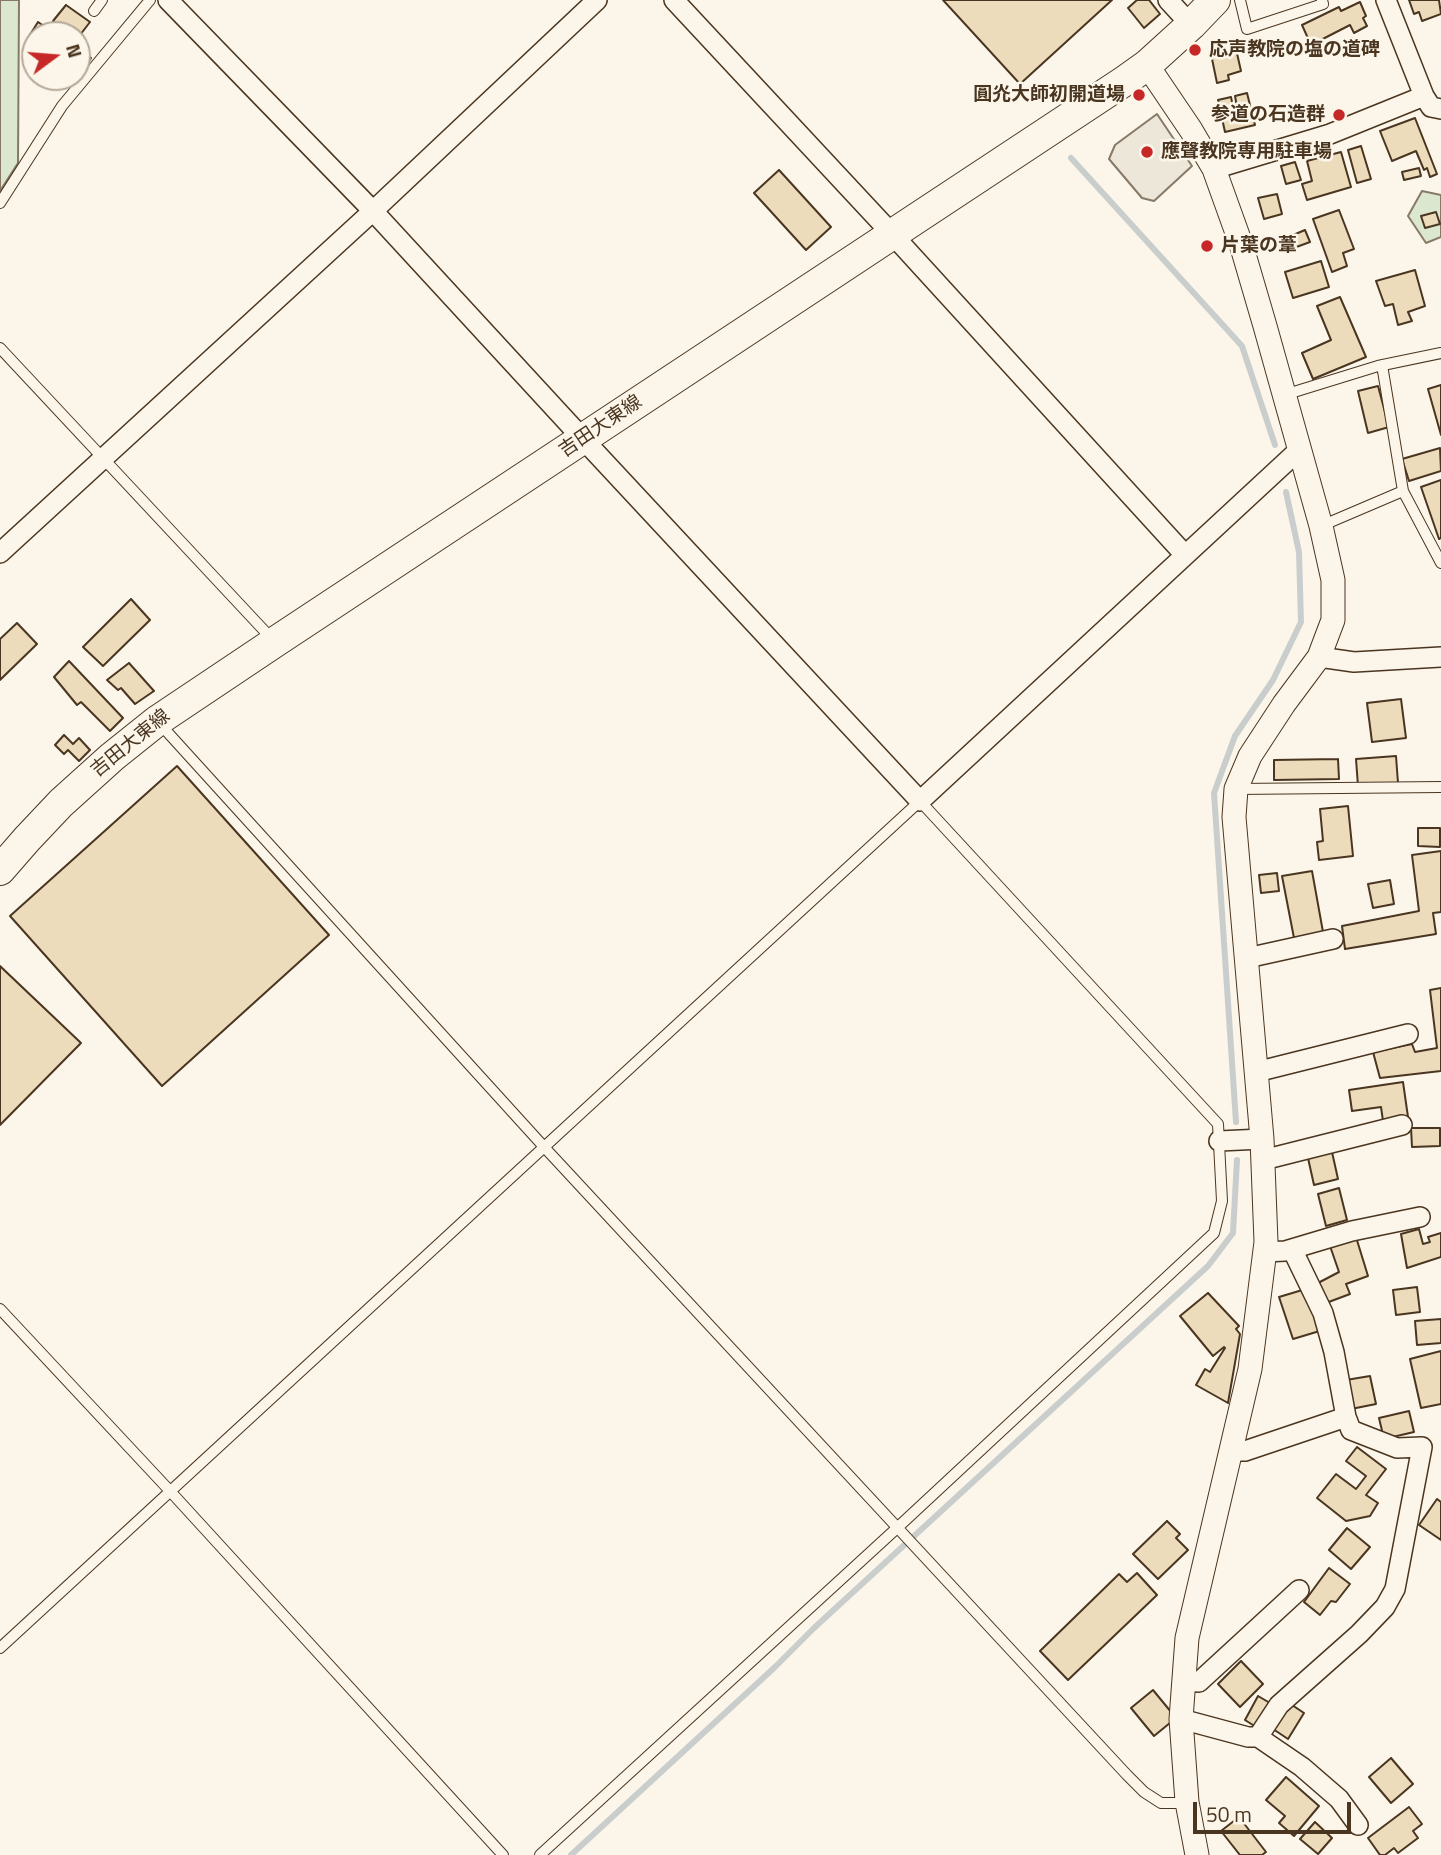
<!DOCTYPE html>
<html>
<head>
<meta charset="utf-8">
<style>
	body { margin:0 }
	#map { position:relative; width:1441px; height:1855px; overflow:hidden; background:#fbf6e9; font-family:"Titillium Web",sans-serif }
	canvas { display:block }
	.north { position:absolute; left:21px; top:21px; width:70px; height:70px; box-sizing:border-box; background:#fbf6e9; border:2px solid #b4a999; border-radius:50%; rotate:74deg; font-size:19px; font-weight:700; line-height:28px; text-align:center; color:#4a3520 }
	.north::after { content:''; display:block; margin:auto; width:24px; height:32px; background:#c62828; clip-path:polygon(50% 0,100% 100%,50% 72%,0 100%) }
	.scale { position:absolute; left:1193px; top:1802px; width:158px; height:32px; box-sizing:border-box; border:4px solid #4a3520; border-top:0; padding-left:9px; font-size:21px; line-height:24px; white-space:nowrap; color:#4a3520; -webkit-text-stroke:5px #fbf6e9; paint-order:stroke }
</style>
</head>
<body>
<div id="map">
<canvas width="1441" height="1855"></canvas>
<div class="north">N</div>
<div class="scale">50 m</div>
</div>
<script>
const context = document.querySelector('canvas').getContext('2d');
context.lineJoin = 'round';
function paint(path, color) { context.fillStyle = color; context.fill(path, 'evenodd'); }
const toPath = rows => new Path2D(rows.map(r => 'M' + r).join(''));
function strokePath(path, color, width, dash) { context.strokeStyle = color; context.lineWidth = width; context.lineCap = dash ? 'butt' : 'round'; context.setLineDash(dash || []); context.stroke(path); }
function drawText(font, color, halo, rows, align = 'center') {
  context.font = font + ' "Titillium Web","Noto Sans JP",sans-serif'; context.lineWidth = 5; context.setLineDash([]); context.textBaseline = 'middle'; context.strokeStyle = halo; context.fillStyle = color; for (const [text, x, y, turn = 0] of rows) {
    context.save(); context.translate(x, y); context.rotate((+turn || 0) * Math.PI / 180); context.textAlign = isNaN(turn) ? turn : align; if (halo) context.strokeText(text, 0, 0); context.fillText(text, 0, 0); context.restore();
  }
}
const green = toPath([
	[0,0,19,0,18,163,0,191,0,0],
	[1422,191,1441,195,1441,237,1426,243,1408,216,1422,191]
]);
const parking = toPath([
	[1157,114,1192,166,1154,201,1142,198,1109,159,1115,145,1157,114]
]);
const stream = toPath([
	[1071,158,1242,346,1275,445],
	[1236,1122,1214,793,1235,736,1273,680,1301,622,1299,552,1286,492],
	[571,1855,775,1667,814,1628,1208,1266,1233,1233,1237,1160]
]);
const building = toPath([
	[943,0,1112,0,1020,84,943,0],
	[1137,0,1149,0,1160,14,1144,28,1128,8,1137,0],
	[1409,0,1439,0,1441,14,1422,21,1419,12,1414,14,1409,0],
	[1360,2,1366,16,1363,18,1367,26,1354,33,1350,25,1311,45,1302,25,1339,7,1341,11,1360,2],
	[66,5,90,22,77,39,77,35,71,35,53,21,66,5],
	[38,22,57,35,35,35,35,44,28,38,38,22],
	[77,48,91,58,80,74,77,72,77,48],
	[1236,49,1241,71,1228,75,1229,80,1217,83,1211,54,1236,49],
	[1247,93,1255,125,1225,132,1218,100,1231,97,1233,107,1237,107,1235,96,1247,93],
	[1415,118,1437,174,1430,177,1427,168,1424,170,1416,151,1392,161,1380,131,1415,118],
	[1361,146,1371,179,1357,183,1348,150,1361,146],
	[1341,152,1351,187,1307,200,1302,184,1312,181,1307,161,1341,152],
	[1295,162,1301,180,1286,184,1281,166,1295,162],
	[1419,168,1421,176,1404,180,1402,172,1419,168],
	[779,170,831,227,806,250,754,193,779,170],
	[1277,194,1282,214,1264,219,1258,198,1277,194],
	[1339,210,1354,249,1343,253,1347,266,1332,272,1313,219,1339,210],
	[1436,212,1440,224,1425,228,1421,216,1436,212],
	[1305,230,1310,242,1291,249,1286,238,1305,230],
	[1321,261,1329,287,1293,298,1285,272,1321,261],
	[1415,270,1425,306,1408,312,1412,321,1398,325,1393,304,1385,306,1376,281,1415,270],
	[1340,297,1366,357,1313,379,1302,353,1331,340,1317,306,1340,297],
	[1441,385,1441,435,1428,389,1441,385],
	[1378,386,1389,427,1368,433,1358,391,1378,386],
	[1440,448,1441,471,1409,481,1402,459,1440,448],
	[1441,480,1441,538,1439,539,1421,487,1441,480],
	[131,599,150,620,103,666,83,647,131,599],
	[17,623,37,644,0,680,0,639,17,623],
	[69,661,123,718,110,731,81,702,77,705,54,677,69,661],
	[129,663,154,691,135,704,121,688,118,690,107,680,129,663],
	[1401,699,1406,738,1372,742,1367,703,1401,699],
	[64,735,73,744,79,738,90,750,79,761,68,750,64,754,55,745,64,735],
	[1396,756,1398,783,1358,786,1356,759,1396,756],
	[1338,759,1339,779,1274,780,1274,760,1338,759],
	[177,766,329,935,162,1086,10,916,177,766],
	[1348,806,1353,856,1319,860,1317,842,1323,841,1320,809,1348,806],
	[1418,828,1440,828,1440,847,1418,846,1418,828],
	[1441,851,1441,912,1433,913,1436,934,1345,949,1342,926,1419,911,1412,855,1441,851],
	[1312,871,1323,932,1294,938,1282,876,1312,871],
	[1277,873,1279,891,1261,893,1259,875,1277,873],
	[1390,880,1394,904,1373,908,1368,884,1390,880],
	[0,966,81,1043,0,1125,0,966],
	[1441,988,1441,1071,1380,1078,1373,1052,1412,1044,1415,1052,1437,1048,1430,990,1441,988],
	[1403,1082,1408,1117,1383,1121,1381,1107,1352,1111,1349,1090,1403,1082],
	[1411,1128,1440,1128,1440,1146,1412,1147,1411,1128],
	[1332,1152,1338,1179,1314,1185,1308,1158,1332,1152],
	[1339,1188,1347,1220,1326,1226,1318,1194,1339,1188],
	[1419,1229,1423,1244,1430,1242,1428,1237,1441,1233,1441,1257,1407,1268,1401,1234,1419,1229],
	[1356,1237,1368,1276,1346,1284,1350,1294,1326,1303,1318,1283,1339,1272,1330,1246,1356,1237],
	[1417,1287,1420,1312,1396,1315,1393,1290,1417,1287],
	[1309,1288,1323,1330,1293,1339,1279,1297,1309,1288],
	[1208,1293,1239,1326,1236,1329,1240,1334,1228,1403,1196,1385,1205,1369,1210,1372,1225,1348,1224,1347,1213,1356,1180,1316,1208,1293],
	[1441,1319,1441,1343,1417,1345,1415,1321,1441,1319],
	[1441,1351,1441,1404,1421,1408,1410,1359,1441,1351],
	[1370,1376,1376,1404,1351,1409,1346,1380,1370,1376],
	[1409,1411,1414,1432,1384,1439,1379,1418,1409,1411],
	[1357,1447,1386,1469,1366,1495,1378,1503,1370,1516,1346,1521,1317,1498,1336,1474,1356,1489,1366,1476,1346,1461,1357,1447],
	[1437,1499,1441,1502,1441,1540,1419,1525,1437,1499],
	[1167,1521,1180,1534,1176,1538,1188,1550,1158,1579,1133,1554,1167,1521],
	[1347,1528,1370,1547,1351,1569,1329,1550,1347,1528],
	[1329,1568,1350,1584,1336,1602,1331,1601,1320,1615,1304,1602,1329,1568],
	[1137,1573,1157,1595,1068,1680,1040,1651,1119,1574,1127,1582,1137,1573],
	[1241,1661,1263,1684,1240,1707,1218,1684,1241,1661],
	[1153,1690,1176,1718,1154,1736,1131,1708,1153,1690],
	[1258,1696,1270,1703,1256,1727,1245,1720,1258,1696],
	[1289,1703,1304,1713,1288,1739,1273,1729,1289,1703],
	[1391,1758,1413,1784,1391,1803,1369,1777,1391,1758],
	[1286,1777,1319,1806,1294,1836,1279,1823,1285,1816,1266,1800,1286,1777],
	[1409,1807,1422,1824,1413,1831,1418,1838,1398,1853,1394,1848,1385,1855,1380,1855,1368,1838,1409,1807],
	[1239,1817,1266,1852,1262,1855,1240,1855,1221,1831,1239,1817],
	[1315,1822,1332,1838,1318,1854,1300,1839,1315,1822]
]);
const service = toPath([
	[1240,0,1247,29,1323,4,1322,0],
	[94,11,102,0],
	[0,203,62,106,150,0],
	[0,348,272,639],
	[1382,365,1403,491,1441,563],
	[1284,395,1378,366,1441,353],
	[1321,526,1403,491],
	[160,724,545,1148,1127,1775,1144,1792,1161,1803,1186,1803],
	[1236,789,1441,787],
	[0,1309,170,1491,503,1855],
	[0,1648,920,801,1218,1124,1222,1201,1214,1233,897,1528,540,1855]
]);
const minor = toPath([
	[168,0,373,211,583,439,920,801,1300,449],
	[674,0,892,234,1185,555],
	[1168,0,1191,25],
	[1386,0,1424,96,1431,107,1441,109],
	[1214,169,1330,134,1424,96],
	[0,553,373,211,597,0],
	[1319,657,1354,662,1441,657],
	[1247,958,1333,939],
	[1256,1072,1408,1034],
	[1219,1141,1262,1139],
	[1263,1160,1402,1125],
	[1265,1252,1285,1251,1352,1231,1420,1217],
	[1232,1451,1245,1451,1346,1417,1334,1352,1323,1313,1292,1249],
	[1183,1681,1199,1682,1299,1590],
	[1181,1719,1248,1737,1258,1737,1279,1705,1359,1634,1385,1607,1395,1589,1422,1447,1397,1448,1351,1430,1346,1417],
	[1258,1737,1302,1767,1339,1799,1358,1825]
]);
const tertiary = toPath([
	[1147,65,1191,130,1214,169,1241,244,1265,326,1321,526,1333,580,1333,620,1319,657,1284,704,1250,756,1236,789,1234,817,1262,1139,1266,1242,1250,1369,1187,1638,1181,1719,1187,1802,1197,1855]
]);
const primary = toPath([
	[0,870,27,839,61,803,112,757,157,721,275,642,1126,80,1147,65,1191,25,1215,0]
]);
const markers = [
	[1195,50,7,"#c62828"],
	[1139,95,7,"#c62828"],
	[1339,115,7,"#c62828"],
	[1147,152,7,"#c62828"],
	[1207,246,7,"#c62828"]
];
const poiNames = [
	["応声教院の塩の道碑",1209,50],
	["圓灮大師初開道場",1125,95,"right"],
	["参道の石造群",1325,115,"right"],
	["應聲教院専用駐車場",1161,152],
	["片葉の葦",1221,246]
];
const streetNames = [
	["吉田大東線",601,427,-34],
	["吉田大東線",131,744,-39]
];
paint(green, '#dce7d0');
strokePath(green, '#887966', 2);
paint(parking, '#ede7d9');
strokePath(parking, '#887966', 2);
strokePath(stream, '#c9cecd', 6);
paint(building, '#ecdcbc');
strokePath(building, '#4a3520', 2);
strokePath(service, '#4a3520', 12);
strokePath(minor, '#4a3520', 22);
strokePath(tertiary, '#4a3520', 25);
strokePath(primary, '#4a3520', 32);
strokePath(service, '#fbf6e9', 10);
strokePath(minor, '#fbf6e9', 19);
strokePath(tertiary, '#fbf6e9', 23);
strokePath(primary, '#fbf6e9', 30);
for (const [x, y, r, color] of markers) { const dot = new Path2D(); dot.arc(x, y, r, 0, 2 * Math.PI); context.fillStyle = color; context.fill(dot); strokePath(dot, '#fbf6e9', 2.5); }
drawText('bold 19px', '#4a3520', '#fbf6e9', poiNames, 'left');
drawText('19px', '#4a3520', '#fbf6e9', streetNames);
</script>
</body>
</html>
